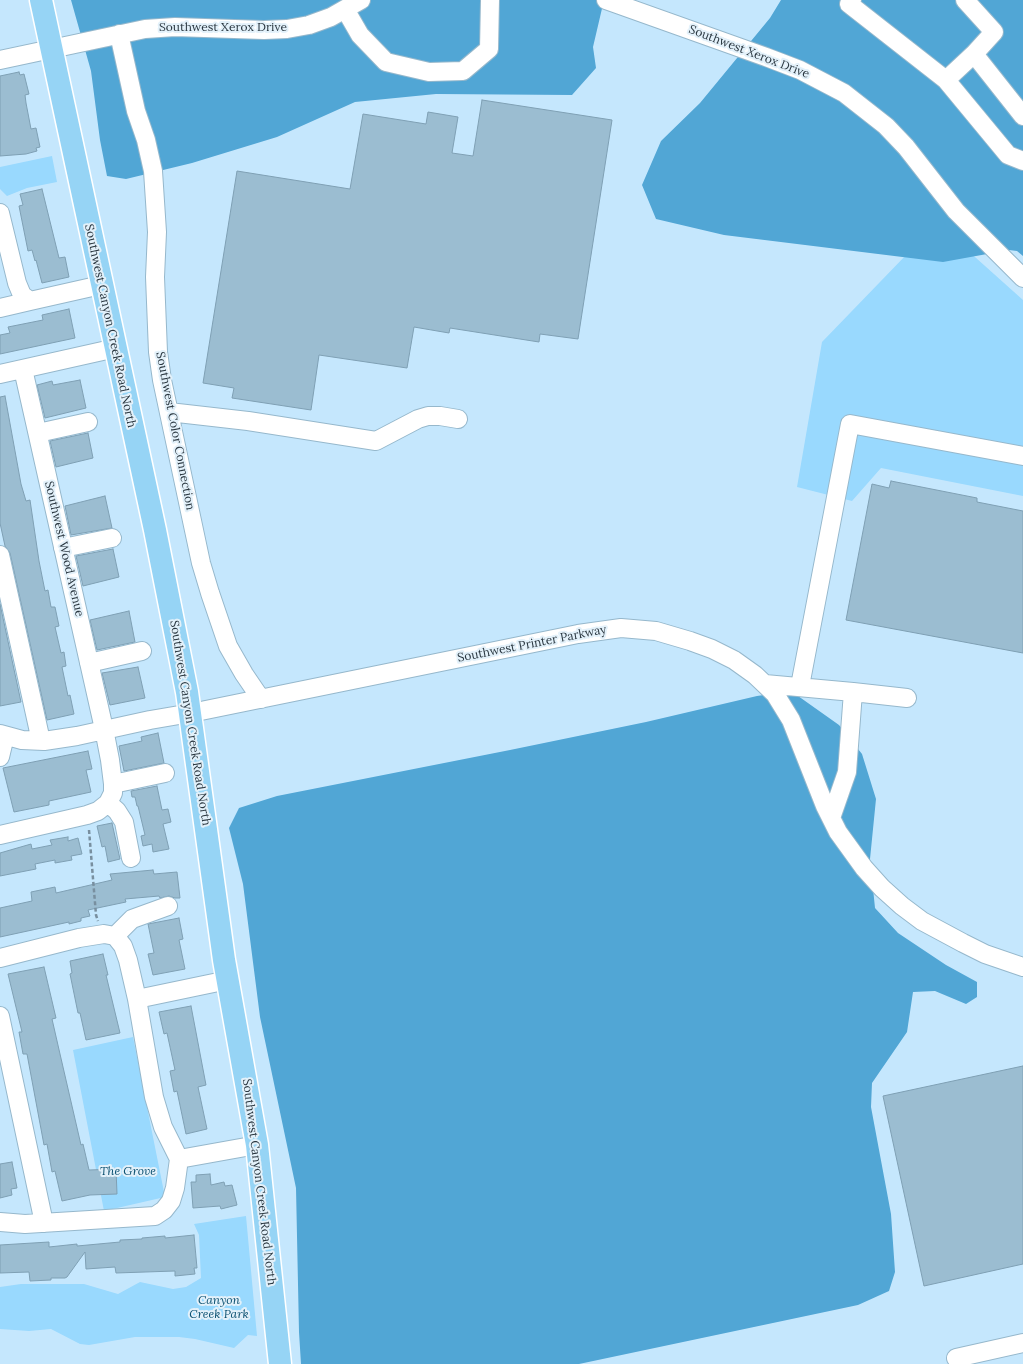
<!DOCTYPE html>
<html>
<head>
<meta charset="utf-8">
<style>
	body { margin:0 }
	canvas { display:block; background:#c5e7fd }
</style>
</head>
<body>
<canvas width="1023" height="1364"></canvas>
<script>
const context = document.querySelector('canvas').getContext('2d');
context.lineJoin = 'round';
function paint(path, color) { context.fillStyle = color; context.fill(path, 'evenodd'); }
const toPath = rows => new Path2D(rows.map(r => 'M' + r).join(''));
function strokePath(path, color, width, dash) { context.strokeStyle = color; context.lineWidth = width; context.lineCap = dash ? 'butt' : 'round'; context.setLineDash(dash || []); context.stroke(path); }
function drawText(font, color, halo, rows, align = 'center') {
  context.font = font + ' Lora,serif'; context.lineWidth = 4; context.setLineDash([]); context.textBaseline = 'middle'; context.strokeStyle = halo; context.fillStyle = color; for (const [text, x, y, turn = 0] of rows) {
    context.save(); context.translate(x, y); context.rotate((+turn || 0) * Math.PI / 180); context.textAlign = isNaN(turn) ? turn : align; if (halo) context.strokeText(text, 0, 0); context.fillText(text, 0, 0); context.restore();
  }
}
const green = toPath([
	[52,156,57,182,27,188,7,196,0,189,0,167],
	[937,223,1023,300,1023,496,881,468,852,501,797,487,822,342],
	[133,1037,165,1197,104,1211,73,1050],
	[246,1216,257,1336,248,1335,234,1348,195,1339,179,1337,135,1337,89,1345,80,1344,51,1329,29,1331,0,1329,0,1287,21,1284,84,1284,118,1294,140,1282,173,1289,186,1287,201,1278,199,1235,194,1224]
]);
const forest = toPath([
	[71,0,604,0,593,47,596,68,572,95,436,94,355,102,277,137,192,163,126,179,107,176,100,140,91,71],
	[781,0,1023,0,1023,256,1017,251,1009,250,943,262,724,235,656,219,642,185,661,141,700,103,770,18],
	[791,691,839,725,862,754,876,799,870,859,875,908,898,933,946,965,977,982,977,997,966,1004,935,991,913,992,907,1032,872,1083,871,1107,891,1214,895,1272,889,1291,858,1305,579,1364,301,1364,299,1332,296,1188,260,1017,243,884,229,828,239,808,277,796,510,750,646,722,757,696]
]);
const building = toPath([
	[19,72,20,75,24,74,29,94,25,95,26,103,31,129,36,128,40,147,36,148,37,151,26,154,0,156,0,76,19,72],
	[482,100,612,120,578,339,540,334,539,342,450,328,449,333,414,327,407,368,319,355,311,410,232,398,234,388,203,383,237,171,350,189,363,114,426,124,428,112,458,117,452,153,473,156,482,100],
	[42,189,59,258,65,257,69,277,42,283,36,260,35,261,32,250,28,251,19,206,23,205,20,194,42,189],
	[69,309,75,338,0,354,0,335,10,333,8,327,43,320,42,315,69,309],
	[80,380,86,408,45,418,37,385,52,381,53,385,80,380],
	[5,396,21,484,26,501,30,500,39,561,45,591,48,590,51,607,55,607,59,626,55,627,61,653,64,652,66,666,62,667,68,696,70,695,74,714,47,720,10,553,5,546,0,523,0,397,5,396],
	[88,433,93,458,56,467,50,441,88,433],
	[891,481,977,498,977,502,1023,511,1023,653,846,620,872,484,889,488,891,481],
	[105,496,112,528,71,535,65,506,105,496],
	[113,549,119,577,83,586,76,556,113,549],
	[0,604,21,702,0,706,0,604],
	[129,611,135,642,97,650,90,620,129,611],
	[138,667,145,698,110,705,102,673,138,667],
	[158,733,164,763,124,771,119,746,142,741,141,737,158,733],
	[88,751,92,769,86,770,91,792,49,801,49,805,14,812,3,768,88,751],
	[157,786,162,810,168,809,171,822,163,824,169,849,153,852,152,844,143,846,141,836,145,835,138,806,137,806,135,797,132,797,131,791,157,786],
	[112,823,120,859,108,862,105,846,102,847,97,826,112,823],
	[68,837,68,841,78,838,82,854,71,856,72,860,55,863,55,860,35,864,36,869,0,876,0,853,31,844,32,849,52,845,50,840,68,837],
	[153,870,154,874,177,872,180,898,175,898,169,896,160,898,159,896,125,899,126,902,88,910,90,916,81,918,81,921,69,924,69,922,0,937,0,908,32,901,31,892,55,887,56,893,112,880,110,874,153,870],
	[179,918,183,939,179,940,185,969,153,975,148,954,154,953,148,924,179,918],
	[103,954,108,975,106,975,120,1033,86,1040,80,1013,78,1013,70,974,72,973,70,961,103,954],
	[44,967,56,1018,52,1019,60,1054,81,1145,83,1144,89,1170,116,1169,117,1194,90,1195,62,1201,55,1171,52,1172,47,1144,44,1145,27,1054,23,1054,19,1032,22,1032,8,974,44,967],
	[191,1006,206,1085,198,1087,207,1129,186,1134,177,1091,174,1092,170,1071,175,1070,167,1033,164,1034,159,1012,191,1006],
	[1023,1066,1023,1264,924,1286,883,1096,1023,1066],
	[12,1162,17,1188,11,1189,12,1195,0,1198,0,1164,12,1162],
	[210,1174,211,1185,224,1182,225,1186,232,1185,237,1205,221,1209,220,1206,193,1208,191,1182,196,1182,196,1175,210,1174],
	[194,1235,197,1268,194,1268,195,1274,175,1276,175,1271,116,1273,115,1267,86,1269,85,1252,67,1277,65,1278,51,1278,51,1280,30,1281,29,1272,0,1273,0,1245,49,1242,49,1247,77,1244,77,1246,120,1242,120,1240,142,1239,142,1238,165,1236,165,1238,194,1235]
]);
const path = toPath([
	[89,830,96,915,98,921]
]);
const minor = toPath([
	[606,0,766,57,800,70,844,93,886,126,906,147,956,211,1023,278],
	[852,0,849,4,946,80,1008,155,1023,161],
	[965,0,994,32,974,54,1023,116],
	[345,9,360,35,386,62,429,72,463,71,489,49,490,0],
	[119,34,136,111,146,140,153,171,157,232,155,277,158,352,162,380,201,563,210,593,228,646,244,674,261,699],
	[0,60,145,29,175,27,264,30,287,29,309,25,331,17,361,0],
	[946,80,976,52],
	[0,213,17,283,22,295,30,301,101,285],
	[0,308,30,301],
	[0,374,116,348],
	[169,412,248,421,376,441,418,419,428,416,440,416,458,419],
	[38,433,88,422],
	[63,548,112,538],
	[0,555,41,741],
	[89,663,142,651],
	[765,684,853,692,847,772,831,818],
	[800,686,850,424,1023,456],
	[853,692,907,698],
	[0,734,22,740,44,741,77,736,150,720,191,713,578,634,621,628,656,631,690,641,712,649,734,660,755,675,775,694,791,720,825,806,838,832,864,868,882,888,902,906,922,921,963,943,985,954,1023,967],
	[0,757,5,736],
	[113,784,165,773],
	[108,803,117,811,124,822,131,858],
	[0,835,87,815,98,811,108,803,113,793,113,784,110,760,104,729,23,369],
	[115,936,132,919,168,906],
	[0,958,79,938,104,934,115,936,123,946,128,960,137,999,154,1097,163,1127,179,1159,175,1188,171,1201,164,1210,155,1216,25,1224,0,1222],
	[137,999,228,980],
	[0,1016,44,1223],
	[179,1159,257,1145],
	[956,1358,1023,1343]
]);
const major = toPath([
	[41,0,155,530,187,692,224,960,257,1145,280,1364]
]);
const streetNames = [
	["Southwest Xerox Drive",223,28],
	["Southwest Xerox Drive",749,52,21],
	["Southwest Canyon Creek Road North",110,326,78],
	["Southwest Color Connection",175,431,79],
	["Southwest Wood Avenue",64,549,77],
	["Southwest Printer Parkway",532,644,-11],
	["Southwest Canyon Creek Road North",190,723,81],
	["Southwest Canyon Creek Road North",259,1182,83]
];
const parkNames = [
	["The Grove",128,1172],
	["Canyon",219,1301],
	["Creek Park",219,1315]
];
paint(green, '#99d9fe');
paint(forest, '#51a6d5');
paint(building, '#9bbdd1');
strokePath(building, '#7fa0b4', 1);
strokePath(minor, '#96b8cc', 20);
strokePath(major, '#fff', 25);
strokePath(path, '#788f9f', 2.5, [4, 2.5]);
strokePath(minor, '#fff', 18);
strokePath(major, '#96d4f5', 22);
drawText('12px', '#2a3740', '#e3f1fa', streetNames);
drawText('italic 12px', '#0c5171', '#e3f1fa', parkNames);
</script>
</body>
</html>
